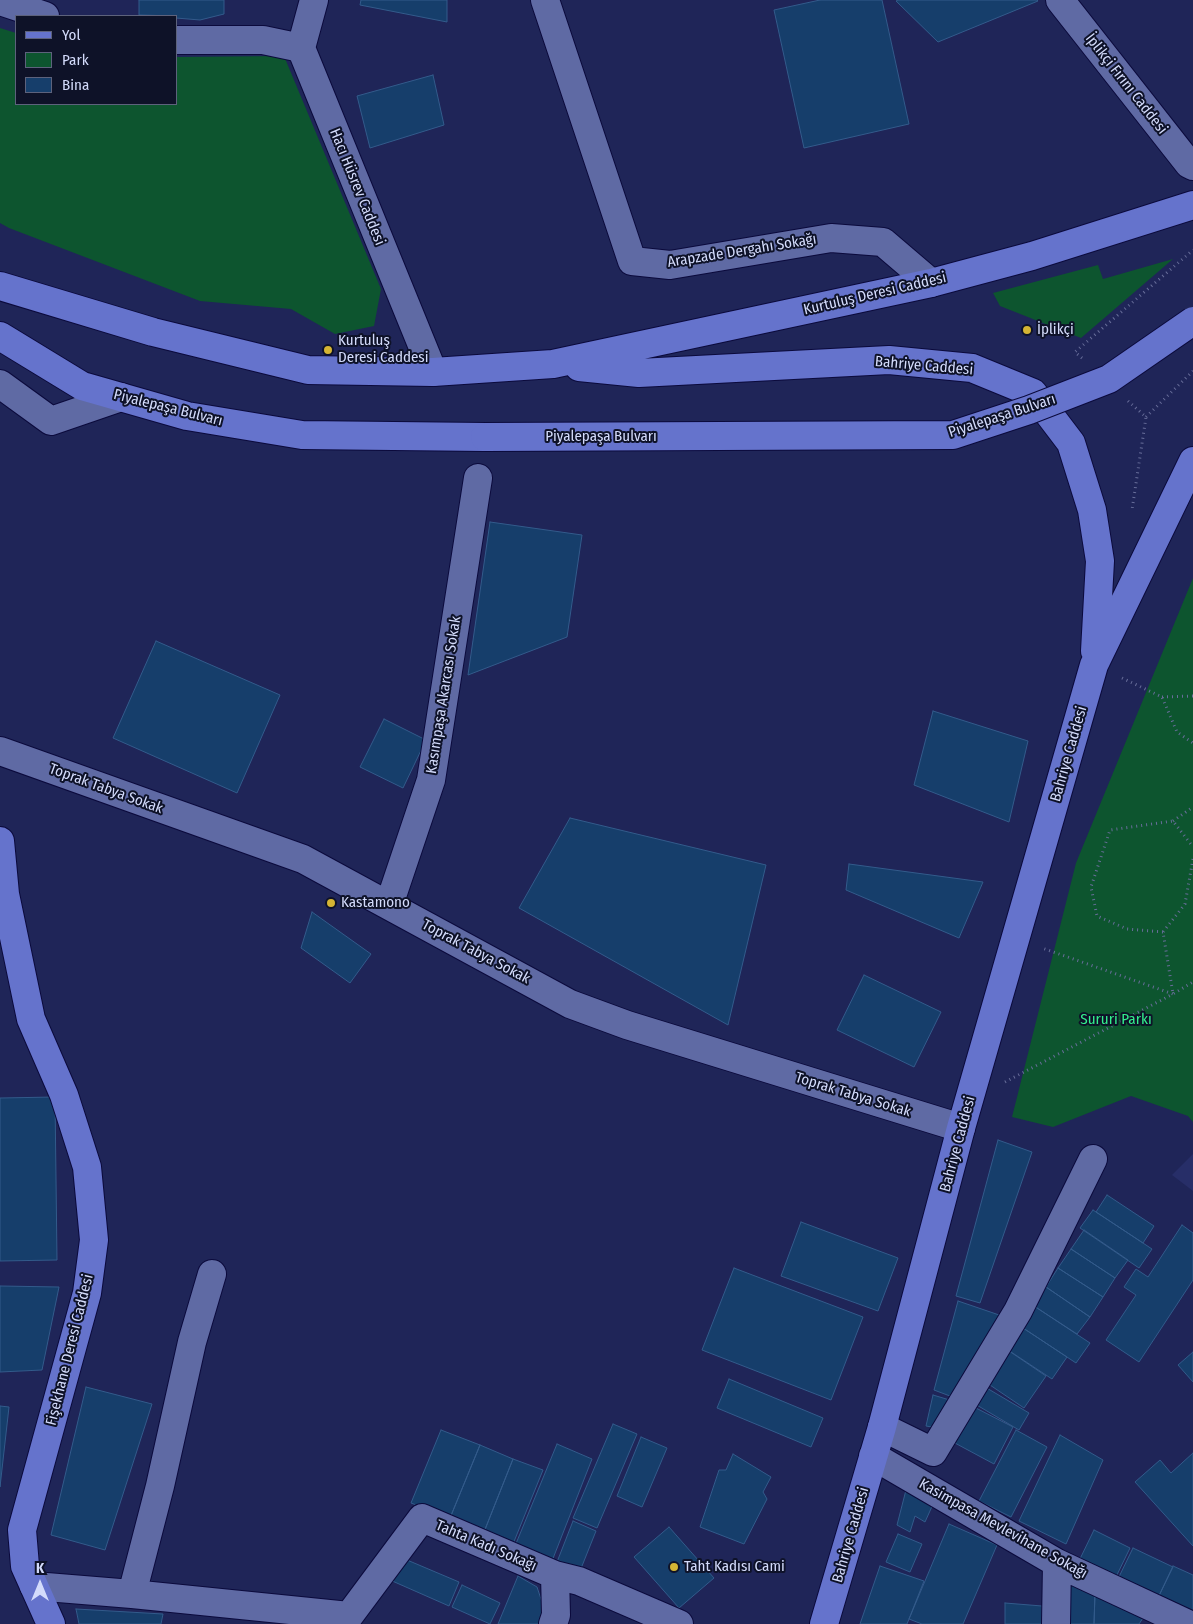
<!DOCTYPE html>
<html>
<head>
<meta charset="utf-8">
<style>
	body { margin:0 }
	#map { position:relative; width:1193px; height:1624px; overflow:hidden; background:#1f2558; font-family:"Fira Sans Condensed",sans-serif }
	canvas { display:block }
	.legend { position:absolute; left:15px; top:15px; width:162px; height:90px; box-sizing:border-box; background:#0e1228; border:1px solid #5d627c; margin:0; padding:6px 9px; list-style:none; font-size:15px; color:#d3dbfb }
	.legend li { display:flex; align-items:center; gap:10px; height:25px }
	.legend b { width:25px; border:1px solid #5d627c }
	.north { position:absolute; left:15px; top:1559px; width:50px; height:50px; -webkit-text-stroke:4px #0e1228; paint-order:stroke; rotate:0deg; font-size:14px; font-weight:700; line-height:20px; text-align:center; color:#d3dbfb }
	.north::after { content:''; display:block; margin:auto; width:18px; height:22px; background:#d3dbfb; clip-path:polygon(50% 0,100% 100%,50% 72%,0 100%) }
</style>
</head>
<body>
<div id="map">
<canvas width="1193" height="1624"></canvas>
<ul class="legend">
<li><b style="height:6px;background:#6573cc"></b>Yol</li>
<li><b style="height:14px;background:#0d552f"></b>Park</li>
<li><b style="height:14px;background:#163e6b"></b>Bina</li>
</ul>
<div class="north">K</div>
</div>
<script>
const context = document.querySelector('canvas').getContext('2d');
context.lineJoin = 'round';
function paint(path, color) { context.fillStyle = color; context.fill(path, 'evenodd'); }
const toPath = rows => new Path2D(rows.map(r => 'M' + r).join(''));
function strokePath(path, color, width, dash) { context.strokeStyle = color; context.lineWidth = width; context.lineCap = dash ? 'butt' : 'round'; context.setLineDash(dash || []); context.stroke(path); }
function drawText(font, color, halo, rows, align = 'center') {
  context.font = font + ' "Fira Sans Condensed",sans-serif'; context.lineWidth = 4; context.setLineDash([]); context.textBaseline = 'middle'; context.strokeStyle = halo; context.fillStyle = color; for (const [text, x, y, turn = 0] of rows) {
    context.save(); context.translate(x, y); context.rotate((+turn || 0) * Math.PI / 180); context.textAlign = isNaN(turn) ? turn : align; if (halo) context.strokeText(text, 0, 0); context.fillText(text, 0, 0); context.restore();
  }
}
const built = toPath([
	[1193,1154,1193,1191,1172,1175]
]);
const green = toPath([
	[0,28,16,33,16,104,176,104,176,57,284,56,381,289,374,326,335,334,291,309,200,301,9,228,0,223],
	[1173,259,1081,338,1000,306,993,293,1098,265,1103,279],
	[1193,578,1193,1122,1188,1116,1131,1096,1053,1127,1012,1117,1076,863]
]);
const building = toPath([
	[139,0,224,0,224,14,200,20,176,18,176,16,139,15,139,0],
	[361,0,447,0,447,22,360,5,361,0],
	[820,0,882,0,909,124,804,148,774,10,820,0],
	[898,0,1037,0,1038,1,938,42,896,1,898,0],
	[433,75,444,125,370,148,357,96,433,75],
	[490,522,582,535,567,637,468,675,490,522],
	[156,641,280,695,237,793,113,738,156,641],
	[933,711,1028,741,1009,822,914,785,933,711],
	[384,719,426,740,403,788,360,767,384,719],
	[570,818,766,865,728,1025,519,908,570,818],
	[849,864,983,882,959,938,846,890,849,864],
	[312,912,371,954,350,983,301,948,312,912],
	[864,975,941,1012,914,1067,837,1030,864,975],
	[55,1097,57,1260,0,1261,0,1098,55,1097],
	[998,1140,1032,1152,980,1303,956,1296,998,1140],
	[1107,1195,1154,1226,1143,1243,1096,1212,1107,1195],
	[1093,1210,1152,1249,1139,1268,1080,1228,1093,1210],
	[801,1222,898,1258,878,1311,781,1276,801,1222],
	[1182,1225,1193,1233,1193,1280,1139,1362,1106,1340,1136,1295,1124,1287,1136,1269,1148,1277,1182,1225],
	[1084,1230,1128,1260,1115,1278,1071,1249,1084,1230],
	[1071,1249,1115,1278,1103,1297,1058,1268,1071,1249],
	[734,1268,863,1317,831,1400,702,1350,734,1268],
	[1058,1268,1103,1297,1090,1317,1046,1287,1058,1268],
	[0,1286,59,1287,42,1370,0,1372,0,1286],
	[1046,1287,1090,1317,1077,1334,1034,1306,1046,1287],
	[958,1301,1008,1318,958,1399,934,1390,958,1301],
	[1034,1306,1090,1343,1076,1363,1020,1326,1034,1306],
	[1020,1326,1067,1357,1052,1379,1005,1348,1020,1326],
	[1009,1351,1046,1376,1024,1408,987,1383,1009,1351],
	[1193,1352,1193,1382,1178,1365,1193,1352],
	[729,1379,823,1418,811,1447,717,1408,729,1379],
	[86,1387,152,1404,105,1550,51,1535,86,1387],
	[985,1387,1029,1413,1019,1430,975,1404,985,1387],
	[933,1395,953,1401,938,1428,926,1426,933,1395],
	[0,1406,9,1407,0,1487,0,1406],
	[972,1406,1013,1427,994,1464,953,1442,972,1406],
	[613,1424,637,1434,597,1528,573,1518,613,1424],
	[441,1430,480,1445,450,1518,411,1503,441,1430],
	[1016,1430,1047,1447,1011,1517,979,1501,1016,1430],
	[1060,1435,1103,1460,1066,1544,1019,1521,1060,1435],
	[641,1437,667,1448,642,1507,617,1496,641,1437],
	[557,1444,592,1459,552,1561,515,1546,557,1444],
	[480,1445,513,1459,484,1532,450,1518,480,1445],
	[1193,1453,1193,1546,1135,1482,1160,1460,1171,1473,1193,1453],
	[733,1454,771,1477,763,1492,767,1499,744,1544,700,1527,719,1470,726,1470,733,1454],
	[513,1459,543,1470,513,1544,484,1532,513,1459],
	[906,1490,934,1502,925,1522,915,1516,910,1532,897,1525,906,1490],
	[573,1521,596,1531,580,1571,557,1562,573,1521],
	[949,1524,997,1545,963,1624,922,1624,909,1619,949,1524],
	[669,1527,714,1578,679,1608,634,1557,669,1527],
	[1094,1530,1130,1548,1113,1583,1077,1565,1094,1530],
	[898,1534,922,1544,910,1572,886,1562,898,1534],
	[1133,1548,1173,1567,1156,1602,1116,1583,1133,1548],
	[400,1557,459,1582,449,1606,390,1580,400,1557],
	[880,1566,924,1581,907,1624,860,1624,880,1566],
	[1173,1566,1193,1575,1193,1618,1156,1602,1173,1566],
	[518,1576,537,1587,545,1611,540,1624,498,1624,518,1576],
	[1065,1579,1095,1593,1094,1624,1064,1624,1065,1579],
	[462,1585,500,1603,490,1624,452,1607,462,1585],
	[1095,1593,1143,1618,1139,1624,1094,1624,1095,1593],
	[1005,1603,1042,1606,1042,1624,1005,1624,1005,1603],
	[76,1609,163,1614,161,1624,79,1624,76,1609]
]);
const path = toPath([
	[1082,358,1075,352,1193,250],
	[1128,401,1146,417,1132,510],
	[1146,417,1193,371],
	[1122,678,1162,697,1177,732,1193,743],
	[1162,697,1193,696],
	[1173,821,1193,807],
	[1193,859,1185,904,1163,932,1173,994,1193,982],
	[1163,932,1127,929,1097,916,1091,887,1110,830,1173,821,1193,847],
	[1005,1082,1173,994,1042,948]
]);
const minor = toPath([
	[314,0,301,48,433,372],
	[545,0,632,261,670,265,831,238,883,242,931,283],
	[1060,0,1189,164,1193,166],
	[0,1,45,16],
	[176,40,263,40,301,48],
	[0,384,51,421,121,397],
	[0,751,303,859,570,1004,627,1025,961,1128],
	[389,905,431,780,478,478],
	[882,1427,933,1452,1018,1311,1093,1159],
	[873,1456,1057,1563,1188,1624],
	[34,1586,132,1594,349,1616,422,1518,555,1575,579,1581,679,1624],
	[132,1594,160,1486,192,1342,212,1274],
	[553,1624,556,1615,555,1575],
	[1056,1624,1057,1563]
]);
const major = toPath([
	[0,286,153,332,308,370,433,372,553,364,931,283,1032,256,1193,205],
	[0,336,82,386,187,416,302,435,485,437],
	[579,367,639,373,889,360,972,368,1033,393,1071,443,1092,510,1100,561,1095,651],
	[0,841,5,894,31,1019,64,1095,87,1167,94,1240,87,1293,22,1530,25,1566,51,1624],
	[824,1624,882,1427,961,1128,1094,665,1193,461]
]);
const majorBridge = toPath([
	[485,437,953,435,1029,410,1109,379,1193,321]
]);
const markers = [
	[1027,330,5,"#d5b534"],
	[328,350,5,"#d5b534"],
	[331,903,5,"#d5b534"],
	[674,1567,5,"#d5b534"]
];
const streetNames = [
	["İplikçi Fırını Caddesi",1126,84,52],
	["Hacı Hüsrev Caddesi",357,187,68],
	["Arapzade Dergahı Sokağı",742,251,-9],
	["Kurtuluş Deresi Caddesi",875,294,-13],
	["Bahriye Caddesi",924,366,5],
	["Piyalepaşa Bulvarı",168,408,14],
	["Piyalepaşa Bulvarı",1002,416,-18],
	["Piyalepaşa Bulvarı",601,437],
	["Kasımpaşa Akarcası Sokak",444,695,-81],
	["Bahriye Caddesi",1069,754,-74],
	["Toprak Tabya Sokak",106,789,20],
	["Toprak Tabya Sokak",476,952,28],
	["Toprak Tabya Sokak",853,1095,17],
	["Bahriye Caddesi",958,1144,-75],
	["Fişekhane Deresi Caddesi",70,1350,-76],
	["Kasimpasa Mevlevihane Sokağı",1003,1529,29],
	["Bahriye Caddesi",851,1535,-74],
	["Tahta Kadı Sokağı",486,1546,23]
];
const poiNames = [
	["İplikçi",1037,330],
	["Kurtuluş",338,341],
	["Deresi Caddesi",338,358],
	["Kastamono",341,903],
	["Taht Kadısı Cami",684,1567]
];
const parkNames = [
	["Sururi Parkı",1116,1020]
];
paint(built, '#272e68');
paint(green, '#0d552f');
paint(building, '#163e6b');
strokePath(building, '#335b8b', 1);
strokePath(minor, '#0b0a3c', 30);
strokePath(major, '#0b0a3c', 30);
strokePath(path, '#686e9a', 3, [1, 4]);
strokePath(minor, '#5f6aa4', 28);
strokePath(major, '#6573cc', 28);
strokePath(majorBridge, '#0b0a3c', 30, []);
strokePath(majorBridge, '#6573cc', 28);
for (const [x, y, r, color] of markers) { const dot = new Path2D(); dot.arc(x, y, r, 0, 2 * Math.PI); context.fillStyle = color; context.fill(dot); strokePath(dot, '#0e1228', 2); }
drawText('15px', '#d3dbfb', '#0e1228', streetNames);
drawText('15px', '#d3dbfb', '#0e1228', poiNames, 'left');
drawText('15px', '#33ef8d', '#0e1228', parkNames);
</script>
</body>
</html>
